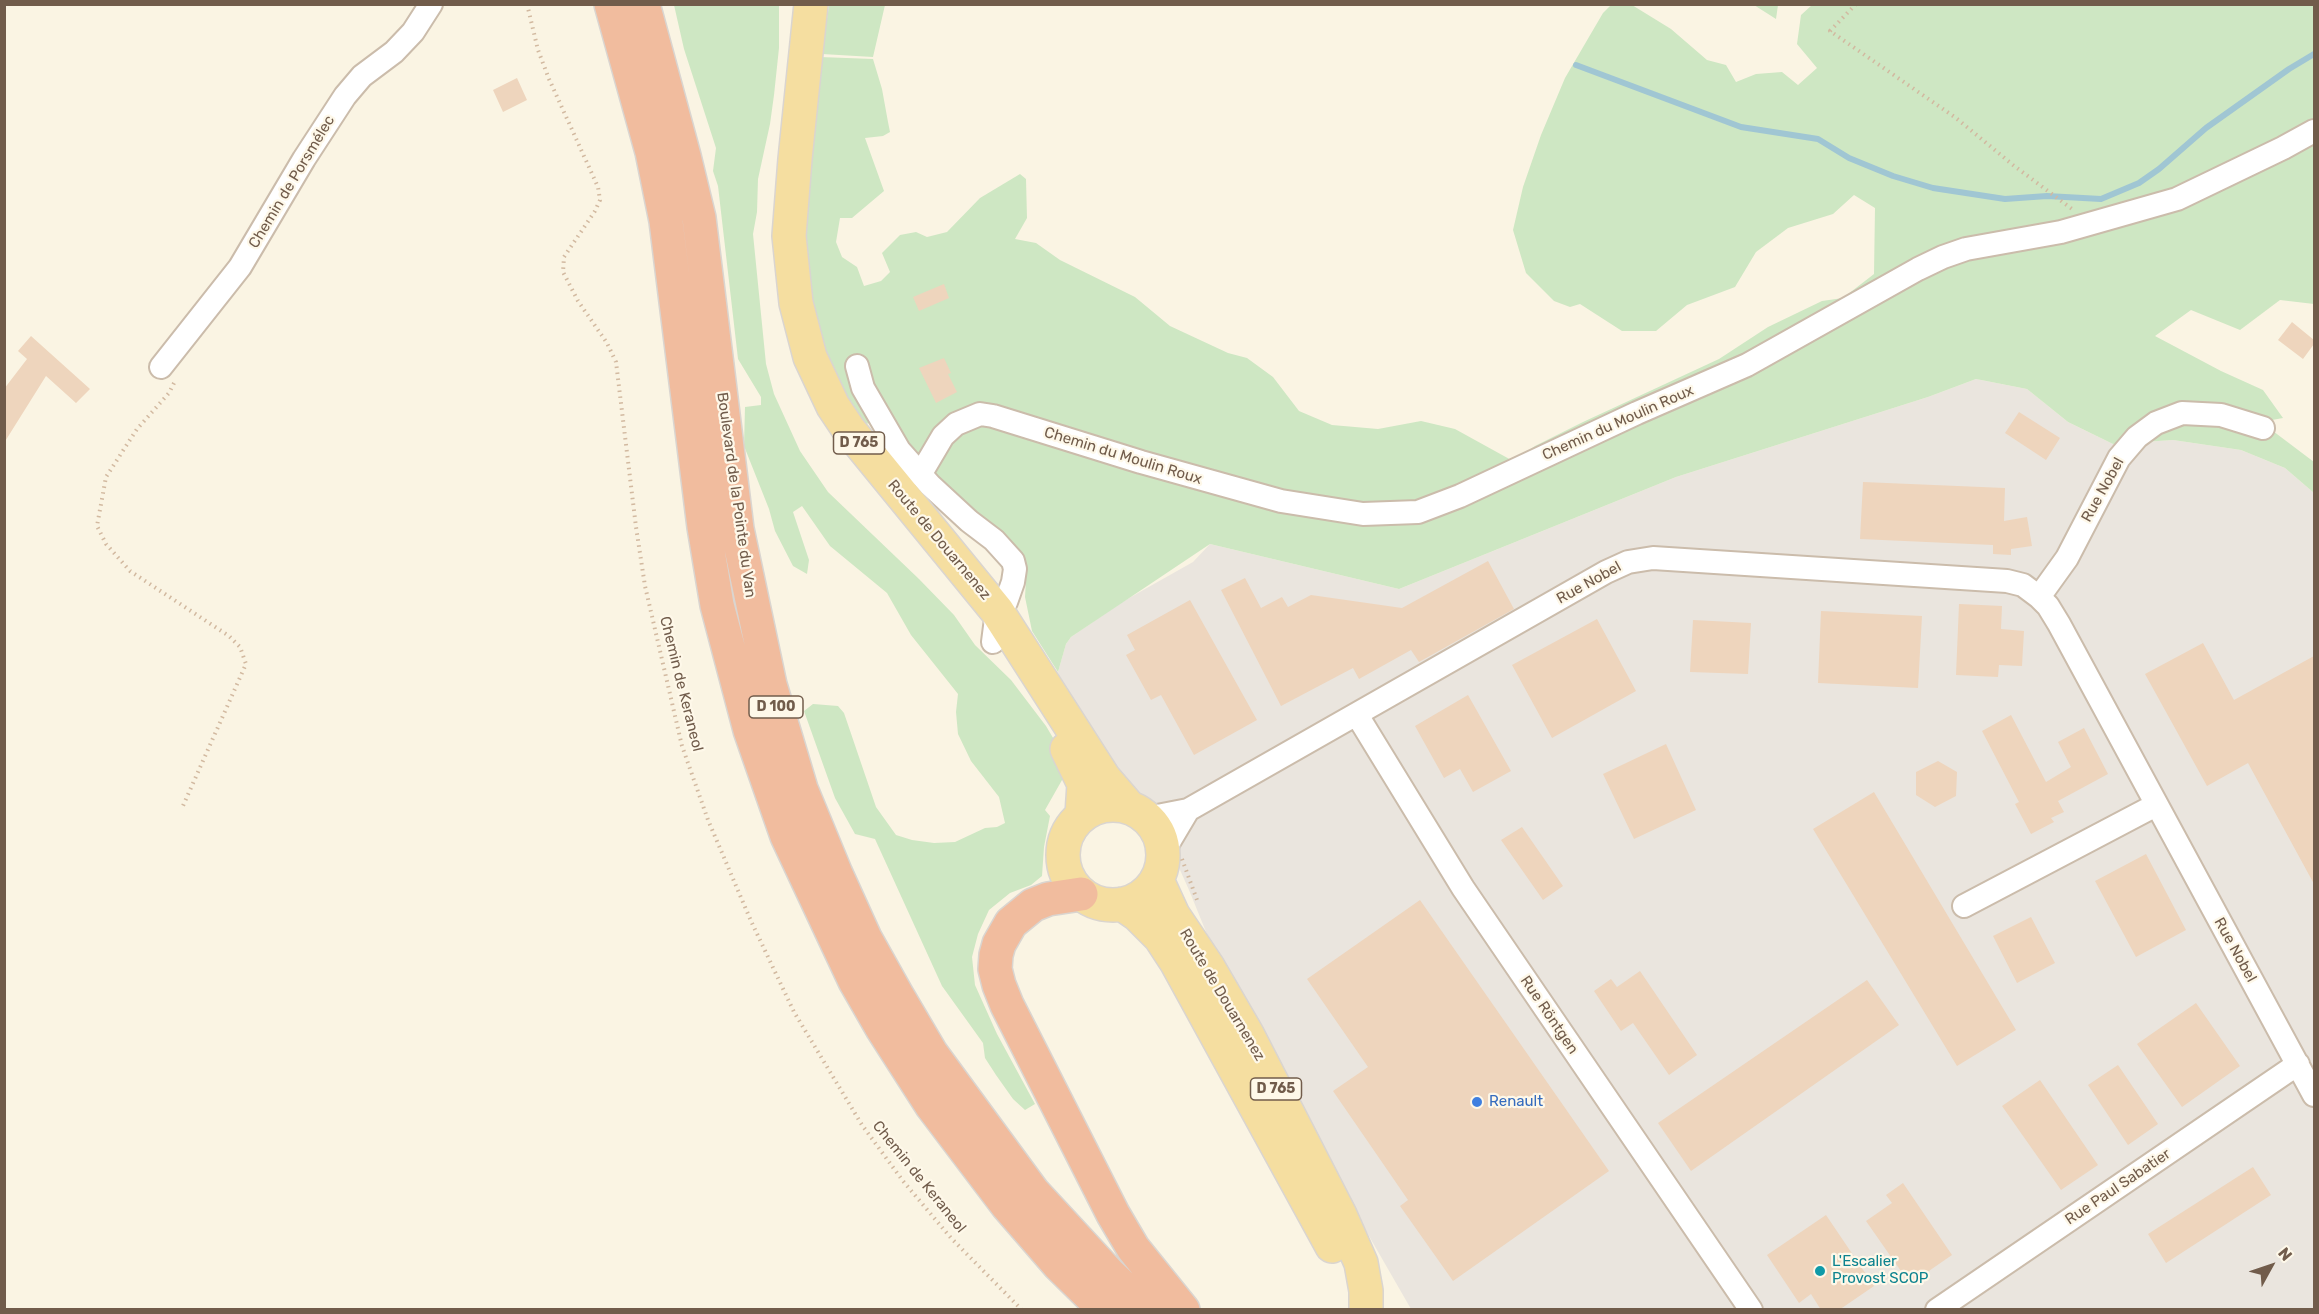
<!DOCTYPE html>
<html>
<head>
<meta charset="utf-8">
<style>
	body { margin:0 }
	#map { position:relative; width:2319px; height:1314px; overflow:hidden; background:#faf4e3; font-family:Rubik,sans-serif }
	canvas { display:block }
	.frame { position:absolute; inset:0; border:6px solid #715c4b; pointer-events:none }
	.north { position:absolute; left:2241px; top:1236px; width:60px; height:60px; -webkit-text-stroke:4px #fef8e9; paint-order:stroke; rotate:50deg; font-size:16px; font-weight:700; line-height:24px; text-align:center; color:#715c4b }
	.north::after { content:''; display:block; margin:auto; width:21px; height:27px; background:#715c4b; clip-path:polygon(50% 0,100% 100%,50% 72%,0 100%) }
</style>
</head>
<body>
<div id="map">
<canvas width="2319" height="1314"></canvas>
<div class="frame"></div>
<div class="north">N</div>
</div>
<script>
const context = document.querySelector('canvas').getContext('2d');
context.lineJoin = 'round';
function paint(path, color) { context.fillStyle = color; context.fill(path, 'evenodd'); }
const toPath = rows => new Path2D(rows.map(r => 'M' + r).join(''));
function strokePath(path, color, width, dash) { context.strokeStyle = color; context.lineWidth = width; context.lineCap = dash ? 'butt' : 'round'; context.setLineDash(dash || []); context.stroke(path); }
function drawText(font, color, halo, rows, align = 'center') {
  context.font = font + ' Rubik,sans-serif'; context.lineWidth = 4.5; context.setLineDash([]); context.textBaseline = 'middle'; context.strokeStyle = halo; context.fillStyle = color; for (const [text, x, y, turn = 0] of rows) {
    context.save(); context.translate(x, y); context.rotate((+turn || 0) * Math.PI / 180); context.textAlign = isNaN(turn) ? turn : align; if (halo) context.strokeText(text, 0, 0); context.fillText(text, 0, 0); context.restore();
  }
}
const industrial = toPath([
	[1976,379,2027,389,2068,422,2113,444,2173,440,2241,450,2285,468,2314,493,2314,1309,1411,1309,1235,1003,1189,890,1151,805,1116,777,1064,697,1058,672,1066,644,1071,637,1122,602,1193,562,1210,544,1399,589,1676,477,1928,397]
]);
const green = toPath([
	[674,5,779,5,779,48,774,95,770,124,758,179,757,212,753,234,766,364,774,394,800,451,828,492,919,579,954,615,975,645,1011,680,1046,726,1062,753,1066,773,1045,810,1050,816,1044,847,1042,876,1031,885,1010,893,989,910,978,934,972,957,975,985,997,1034,1035,1104,1025,1110,1013,1099,996,1075,985,1058,983,1043,942,986,875,839,855,834,835,798,804,711,813,704,838,706,844,713,876,807,896,835,912,840,934,843,955,842,985,828,997,827,1005,823,999,797,971,761,958,734,956,712,958,694,911,635,887,593,830,546,802,506,793,512,809,560,807,574,793,566,775,531,769,509,744,446,745,407,761,405,761,397,738,359,718,186,713,171,716,148,684,49],
	[829,5,885,5,873,57,822,54],
	[1611,5,1632,5,1671,29,1707,60,1726,65,1736,82,1756,74,1782,72,1798,85,1817,68,1797,44,1801,15,1812,5,2314,5,2314,304,2280,300,2240,330,2191,310,2155,336,2221,371,2263,390,2283,418,2261,422,2314,462,2314,493,2285,468,2241,450,2173,440,2113,444,2068,422,2027,389,1976,379,1928,397,1676,477,1399,589,1210,544,1071,637,1066,644,1058,672,1032,631,1025,597,1026,580,1023,564,954,495,885,421,864,424,846,401,825,363,809,301,803,221,820,57,873,59,882,89,888,122,890,132,883,136,865,138,884,191,852,218,840,218,836,242,842,257,857,267,864,286,881,281,890,272,882,253,900,235,916,232,927,237,947,232,980,198,1020,174,1026,179,1027,218,1015,239,1036,243,1060,260,1135,297,1170,326,1228,353,1247,358,1273,377,1299,411,1332,425,1378,429,1421,421,1455,429,1513,461,1535,446,1583,422,1719,359,1768,327,1822,301,1843,298,1874,274,1875,208,1854,195,1833,214,1788,228,1756,252,1735,287,1687,305,1656,331,1622,331,1580,304,1570,307,1554,301,1526,273,1513,230,1523,187,1541,135,1565,78,1603,13],
	[1754,5,1778,5,1776,19]
]);
const stream = toPath([
	[1576,65,1741,127,1818,139,1849,158,1893,176,1933,188,2005,199,2047,196,2101,199,2139,183,2159,169,2206,128,2289,69,2314,54]
]);
const building = toPath([
	[517,78,527,100,503,112,493,90],
	[944,284,949,298,919,311,913,297],
	[2292,322,2314,340,2314,344,2303,359,2278,340],
	[31,336,90,389,76,403,46,376,4,443,4,389,27,359,18,351],
	[944,358,951,373,948,374,957,392,936,403,919,368],
	[2019,412,2060,438,2046,460,2005,433],
	[1863,482,2005,488,2004,521,2027,517,2032,546,2011,549,2011,555,1993,554,1993,545,1860,539],
	[1488,561,1514,609,1419,662,1411,650,1359,679,1353,668,1281,706,1221,590,1245,578,1261,608,1282,597,1288,607,1311,595,1402,608],
	[1190,600,1257,720,1194,755,1161,695,1151,700,1126,655,1135,650,1127,635],
	[1959,604,2002,606,2001,629,2024,631,2022,666,1999,665,1998,677,1956,675],
	[1821,611,1922,616,1918,688,1818,683],
	[1597,619,1636,691,1552,738,1512,665],
	[1693,620,1751,623,1748,674,1690,672],
	[2203,643,2234,700,2314,656,2314,884,2248,763,2207,786,2145,674],
	[1468,695,1511,771,1473,792,1460,769,1444,778,1415,726],
	[2011,715,2046,782,2071,767,2058,742,2084,728,2108,774,2058,801,2064,812,2051,818,2054,822,2031,834,2015,804,2019,802,1982,731],
	[1666,744,1696,810,1634,839,1603,774],
	[1938,761,1957,772,1956,796,1935,807,1916,795,1916,772],
	[1874,792,2016,1030,1957,1066,1813,829],
	[1522,827,1563,886,1543,900,1501,840],
	[2146,854,2186,930,2136,957,2095,881],
	[1420,900,1609,1171,1453,1281,1400,1206,1408,1200,1333,1091,1368,1067,1307,979],
	[2031,917,2055,963,2017,983,1993,936],
	[1640,971,1697,1055,1669,1075,1633,1023,1621,1031,1594,991,1611,979,1617,987],
	[1867,980,1899,1025,1691,1171,1658,1123],
	[2196,1003,2240,1066,2182,1107,2137,1044],
	[2118,1065,2158,1124,2128,1145,2088,1085],
	[2040,1080,2098,1165,2061,1190,2002,1106],
	[2253,1167,2271,1195,2166,1263,2148,1234],
	[1903,1183,1952,1255,1910,1284,1866,1221,1892,1203,1886,1195],
	[1826,1215,1874,1286,1839,1310,1821,1310,1811,1294,1799,1303,1767,1255]
]);
const path = toPath([
	[527,4,538,50,549,79,598,187,600,200,595,211,564,257,563,272,578,301,607,343,616,362,636,527,645,586,682,746,708,820,751,921,794,1012,862,1125,903,1181,951,1238,1022,1310],
	[1856,4,1830,31,1956,118,2013,165,2072,209],
	[174,383,169,393,137,429,106,477,97,526,106,544,130,571,229,636,240,647,246,664,182,808],
	[1182,859,1197,900]
]);
const street = toPath([
	[857,366,863,388,899,450,930,485,969,521,994,540,1013,561,1015,569,1013,582,1006,602,997,611,993,642],
	[161,367,240,267,304,159,345,96,362,76,394,52,413,32,431,4],
	[920,475,943,436,956,424,980,414,993,416,1141,462,1281,501,1363,514,1418,512,1460,496,1637,413,1747,365,1918,269,1943,257,1966,249,2061,232,2177,199,2283,148,2314,131],
	[2039,597,2067,558,2119,458,2137,437,2156,423,2182,413,2221,415,2263,428],
	[1357,715,1463,888,1751,1310],
	[1147,818,1188,810,1606,572,1628,562,1653,558,2007,581,2023,585,2039,597,2048,606,2059,624,2314,1095],
	[1163,852,1188,810],
	[1964,906,2156,805],
	[1937,1310,2298,1064]
]);
const primary = toPath([
	[811,4,795,159,789,236,796,303,810,357,833,406,849,430,997,611,1104,778,1129,807],
	[1067,749,1084,784,1082,815],
	'1063 855a50 50 0 1 1 100 0a50 50 0 1 1-100 0Z',
	[1157,880,1173,915,1208,967,1247,1034,1340,1215,1361,1263,1366,1291,1366,1310],
	[1122,904,1138,915,1160,937,1177,963,1332,1246]
]);
const highway = toPath([
	[611,4,652,152,666,221,704,527,717,605,750,730,787,836,855,981,882,1028,932,1106,1007,1205,1059,1265,1105,1310],
	[643,4,684,156,699,218,737,529,770,685,801,789,836,874,865,938,898,997,931,1053,1033,1192,1109,1274,1147,1310],
	[1081,894,1048,899,1033,905,1011,923,999,944,996,955,995,969,999,985,1007,1005,1113,1214,1133,1248,1183,1310]
]);
const markers = [
	[1477,1102,6,"#3f7fe0"],
	[1820,1271,6,"#0f9aa8"]
];
const shields = [
	[859,443,51],
	[776,707,54],
	[1276,1089,51]
];
const shieldNames = [
	["D 765",859,443],
	["D 100",776,707],
	["D 765",1276,1089]
];
const streetNames = [
	["Chemin de Porsmélec",292,182,-59],
	["Chemin du Moulin Roux",1618,423,-24],
	["Chemin du Moulin Roux",1123,456,17],
	["Rue Nobel",2103,490,-61],
	["Boulevard de la Pointe du Van",736,495,82],
	["Route de Douarnenez",939,540,50],
	["Rue Nobel",1589,583,-29],
	["Chemin de Keraneol",681,684,76],
	["Rue Nobel",2235,950,61],
	["Route de Douarnenez",1222,995,59],
	["Rue Röntgen",1549,1015,56],
	["Chemin de Keraneol",919,1177,51],
	["Rue Paul Sabatier",2118,1187,-34]
];
const shopNames = [
	["Renault",1489,1102]
];
const cultureNames = [
	["L'Escalier",1832,1262],
	["Provost SCOP",1832,1279]
];
paint(industrial, '#eae5de');
paint(green, '#cee7c3');
strokePath(stream, '#a0c6d3', 6);
paint(building, '#eed5bd');
strokePath(street, '#cbbcab', 26);
strokePath(primary, '#dad5d0', 36);
strokePath(highway, '#dad5d0', 36);
strokePath(path, '#d2b9a0', 4, [1.5, 4.5]);
strokePath(street, '#fff', 22);
strokePath(primary, '#f5dea0', 33);
strokePath(highway, '#f1bc9e', 33);
for (const [x, y, r, color] of markers) { const dot = new Path2D(); dot.arc(x, y, r, 0, 2 * Math.PI); context.fillStyle = color; context.fill(dot); strokePath(dot, '#fef8e9', 2); }
for (const [x, y, w] of shields) { const box = new Path2D(); box.roundRect(x - w / 2, y - 11, w, 22, 4.5); context.fillStyle = '#fef8e9'; context.fill(box); strokePath(box, '#715c4b', 1.5); }
drawText('bold 14px', '#715c4b', null, shieldNames);
drawText('15px', '#715c4b', '#fef8e9', streetNames);
drawText('15px', '#366cbe', '#fef8e9', shopNames, 'left');
drawText('15px', '#0d838f', '#fef8e9', cultureNames, 'left');
</script>
</body>
</html>
